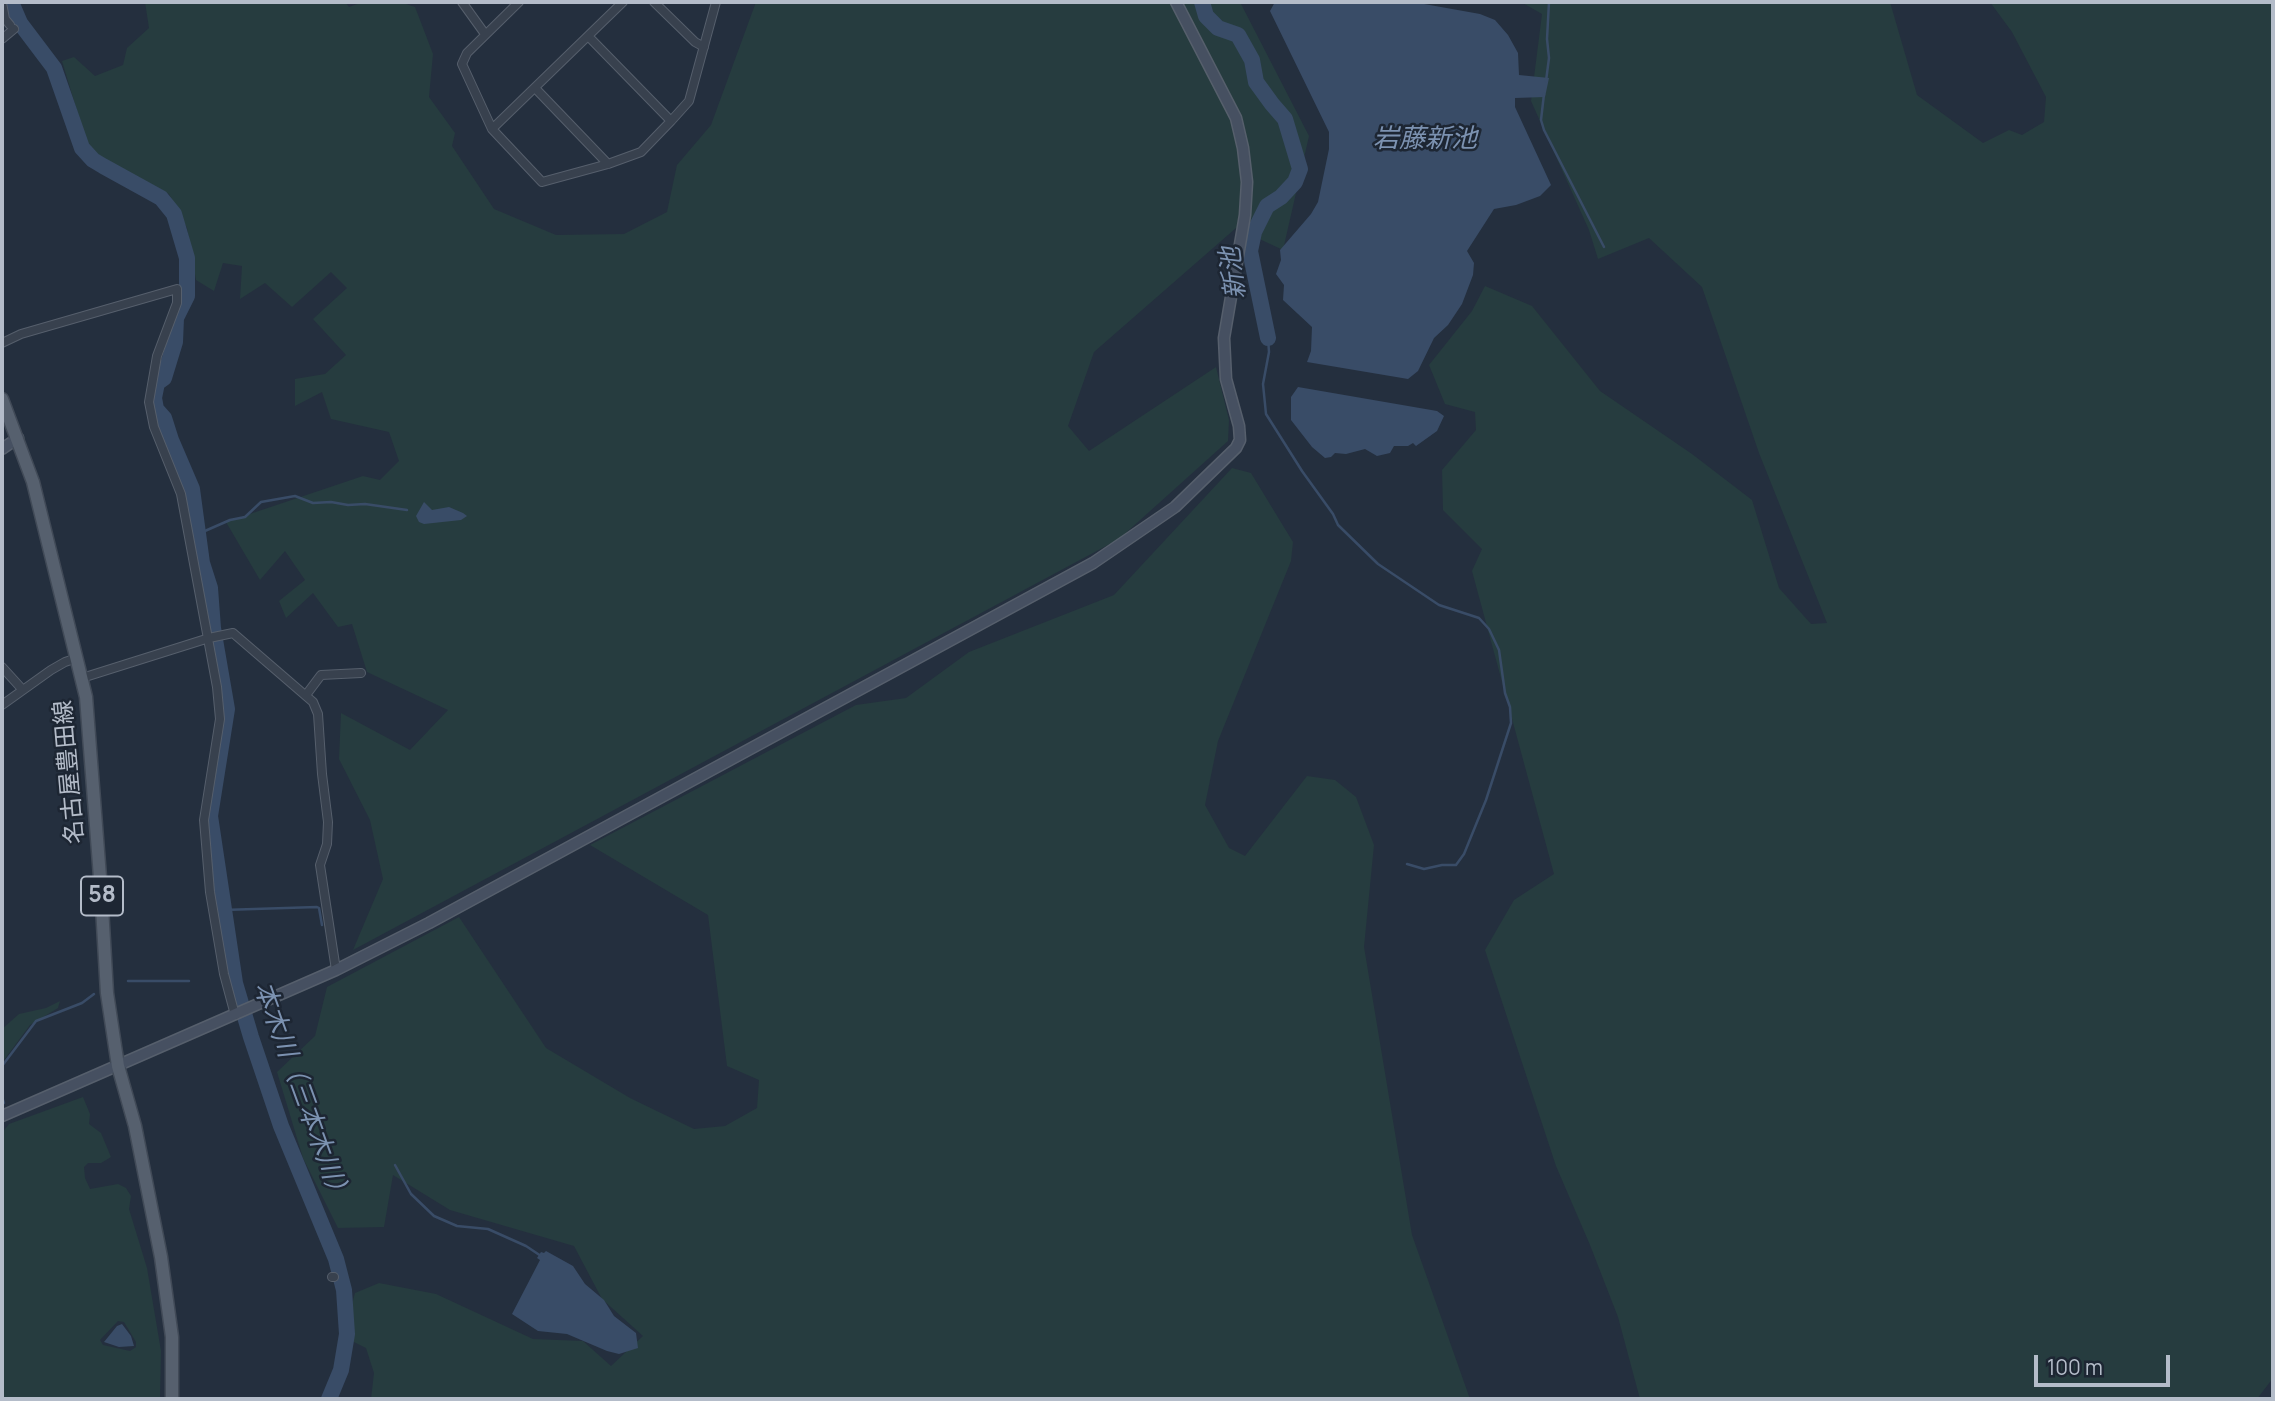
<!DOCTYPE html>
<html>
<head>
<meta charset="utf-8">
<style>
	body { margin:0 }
	#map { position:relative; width:2275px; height:1401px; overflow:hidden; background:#242f3e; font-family:Manrope,sans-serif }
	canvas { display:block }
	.frame { position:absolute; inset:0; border:4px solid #b4bcc9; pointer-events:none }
	.scale { position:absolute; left:2034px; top:1355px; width:136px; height:32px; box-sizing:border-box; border:4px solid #b4bcc9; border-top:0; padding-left:9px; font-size:21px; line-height:24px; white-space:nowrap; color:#b4bcc9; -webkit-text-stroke:5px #1d2633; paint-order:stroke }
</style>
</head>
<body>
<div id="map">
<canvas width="2275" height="1401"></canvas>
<div class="frame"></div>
<div class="scale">100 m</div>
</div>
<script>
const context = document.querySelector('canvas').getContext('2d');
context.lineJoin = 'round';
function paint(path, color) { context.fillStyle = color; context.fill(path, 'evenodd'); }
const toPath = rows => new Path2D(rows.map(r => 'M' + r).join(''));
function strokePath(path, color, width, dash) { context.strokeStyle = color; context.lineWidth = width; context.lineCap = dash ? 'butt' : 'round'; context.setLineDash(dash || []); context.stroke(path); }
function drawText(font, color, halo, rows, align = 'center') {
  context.font = font + ' Manrope,"Noto Sans JP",sans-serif'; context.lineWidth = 5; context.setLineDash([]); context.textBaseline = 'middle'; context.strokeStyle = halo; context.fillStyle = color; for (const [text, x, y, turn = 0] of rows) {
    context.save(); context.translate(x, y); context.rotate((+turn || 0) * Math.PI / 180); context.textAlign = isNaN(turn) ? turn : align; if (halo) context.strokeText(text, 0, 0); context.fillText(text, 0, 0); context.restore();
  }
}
const green = toPath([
	[145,2,345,2,349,7,363,2,400,2,415,7,433,54,429,97,455,133,452,146,494,209,556,235,624,234,667,212,677,165,711,125,756,2,1240,2,1309,136,1283,250,1236,228,1094,352,1068,426,1089,451,1216,367,1229,420,1228,441,1119,539,353,950,383,879,370,820,339,759,341,713,410,750,448,710,367,672,352,624,338,627,313,593,286,618,279,601,305,580,285,551,260,580,226,522,363,476,380,480,399,461,389,432,331,419,322,392,295,406,295,379,325,374,346,355,313,319,347,288,331,272,292,307,265,283,240,299,242,266,223,263,214,291,196,280,187,228,169,194,89,151,62,61,74,57,95,76,123,65,127,48,149,28],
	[1521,2,1890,2,1917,95,1983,143,2009,130,2022,135,2044,122,2046,97,2012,32,1990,2,2273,2,2273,1378,2257,1399,1640,1399,1618,1317,1590,1245,1556,1166,1485,950,1514,900,1554,874,1472,571,1482,549,1443,510,1442,470,1476,430,1475,412,1445,404,1429,365,1472,311,1485,286,1532,306,1600,391,1692,454,1752,500,1779,588,1811,624,1827,623,1759,453,1702,287,1649,238,1598,259,1589,230,1531,101,1542,14],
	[1232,468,1251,473,1293,542,1291,561,1218,741,1205,805,1229,848,1245,856,1307,776,1335,780,1356,797,1374,845,1364,947,1412,1235,1470,1399,371,1399,374,1373,366,1348,350,1340,351,1308,355,1293,379,1283,436,1294,533,1339,583,1341,611,1366,643,1336,602,1299,574,1246,450,1210,393,1175,384,1227,338,1228,303,1158,277,1072,315,1036,327,987,459,917,546,1048,630,1098,694,1129,725,1126,757,1108,759,1080,727,1066,708,915,590,845,856,705,906,698,969,652,1114,595],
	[60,1001,58,1008,30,1025,4,1060,2,1059,2,1029,19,1014,46,1008],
	[83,1097,90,1114,89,1124,101,1133,111,1157,101,1163,88,1163,84,1167,85,1178,90,1189,118,1184,126,1188,131,1196,129,1209,147,1268,161,1351,160,1399,2,1399,2,1133,9,1124],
	[118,1321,124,1322,136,1342,136,1347,130,1351,103,1345,100,1340]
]);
const water = toPath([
	[1275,2,1413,2,1480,14,1495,20,1508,35,1518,53,1519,75,1549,78,1545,97,1515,98,1515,107,1551,185,1540,196,1516,205,1494,209,1467,251,1474,263,1473,275,1462,304,1448,325,1434,338,1418,371,1408,379,1307,362,1311,351,1312,327,1283,300,1284,285,1276,274,1281,260,1280,250,1311,214,1318,202,1329,149,1329,132,1270,11],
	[1298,387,1437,411,1444,416,1437,431,1416,446,1413,443,1408,446,1394,446,1390,453,1377,456,1365,449,1346,454,1335,453,1331,457,1325,458,1312,447,1291,420,1291,397],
	[424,502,432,510,449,507,463,513,467,516,461,520,424,524,419,522,416,516],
	[546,1251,573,1266,585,1284,604,1300,614,1316,636,1333,638,1348,619,1354,607,1351,567,1334,538,1331,512,1314,540,1260,537,1258,541,1252,544,1253],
	[122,1324,131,1336,134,1346,119,1347,104,1342,117,1326]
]);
const stream = toPath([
	[10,20,15,13],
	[1546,81,1549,58,1547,39,1549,2],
	[1544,94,1541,120,1544,130,1604,247],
	[1268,338,1269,352,1263,384,1266,414,1302,471,1333,514,1338,525,1378,564,1439,605,1479,618,1489,629,1499,650,1505,693,1510,707,1511,723,1486,800,1464,854,1456,865,1442,865,1424,869,1407,864],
	[198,534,230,520,245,517,261,502,295,496,313,503,331,502,348,505,365,504,407,510],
	[223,910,317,907,319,908,322,925],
	[128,981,189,981],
	[2,1066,36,1021,82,1003,94,994],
	[2,1097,4,1103],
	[395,1165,411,1194,434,1216,457,1226,488,1229,526,1246,541,1256]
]);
const river = toPath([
	[11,2,20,23,54,68,82,148,93,160,103,166,161,198,174,214,187,258,187,296,176,318,175,342,164,378,157,383,154,398,156,409,164,418,171,440,192,489,202,563,210,588,213,628,227,709,210,816,235,983,251,1037,281,1126,336,1259,344,1290,347,1334,341,1370,329,1399],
	[1202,2,1206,16,1218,28,1238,35,1252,60,1256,82,1272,104,1285,119,1300,169,1295,182,1281,197,1267,206,1254,232,1250,251,1268,338]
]);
const street = toPath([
	[462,2,485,34],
	[519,2,467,53,462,64,492,129,542,182,608,164,641,152,671,121,689,101,716,2],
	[654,2,695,42,704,47],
	[2,3,5,19,10,25],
	[588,36,671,121],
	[2,39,14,29],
	[535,88,608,164],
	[492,129,623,2],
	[2,343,21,334,177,289,177,303,157,356,149,402,154,427,181,494,217,687,220,719,204,820,210,892,224,974,235,1015],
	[2,667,22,689],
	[82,678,209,638,233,633,313,702,318,714,322,774,328,822,327,844,320,865,336,970],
	[306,695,321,675,361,673],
	[2,705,51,670,65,662,77,658],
	[332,1277,334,1277]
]);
const secondary = toPath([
	[2,449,18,438],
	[2,1116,336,970,429,923,1093,563,1175,507,1236,448,1240,440,1239,426,1226,379,1224,338,1245,215,1247,182,1243,148,1236,118,1176,2]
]);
const primary = toPath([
	[2,399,33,482,86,697,101,890,107,993,118,1066,135,1126,161,1257,172,1337,172,1399]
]);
const shields = [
	[102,896,42]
];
const shieldNames = [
	["58",102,896]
];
const streetNames = [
	["名古屋豊田線",70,772,-95]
];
const waterNames = [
	["岩藤新池",1425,140],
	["新池",1234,273,-97],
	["本木川（三本木川）",301,1093,70]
];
paint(green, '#263c3f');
paint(water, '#394c67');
strokePath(stream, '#394c67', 2.5);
strokePath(river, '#394c67', 16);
strokePath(street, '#565f6c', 10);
strokePath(secondary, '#565f6c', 13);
strokePath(primary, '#414a57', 15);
strokePath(street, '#38414e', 8);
strokePath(secondary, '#465061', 10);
strokePath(primary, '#56606e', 12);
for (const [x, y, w] of shields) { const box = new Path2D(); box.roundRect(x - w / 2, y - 19.5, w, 39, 5); context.fillStyle = '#1d2633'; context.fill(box); strokePath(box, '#b4bcc9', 2); }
drawText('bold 23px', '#b4bcc9', null, shieldNames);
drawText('24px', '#b4bcc9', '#1d2633', streetNames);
drawText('italic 26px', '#7c92b1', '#1d2633', waterNames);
</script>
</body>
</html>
